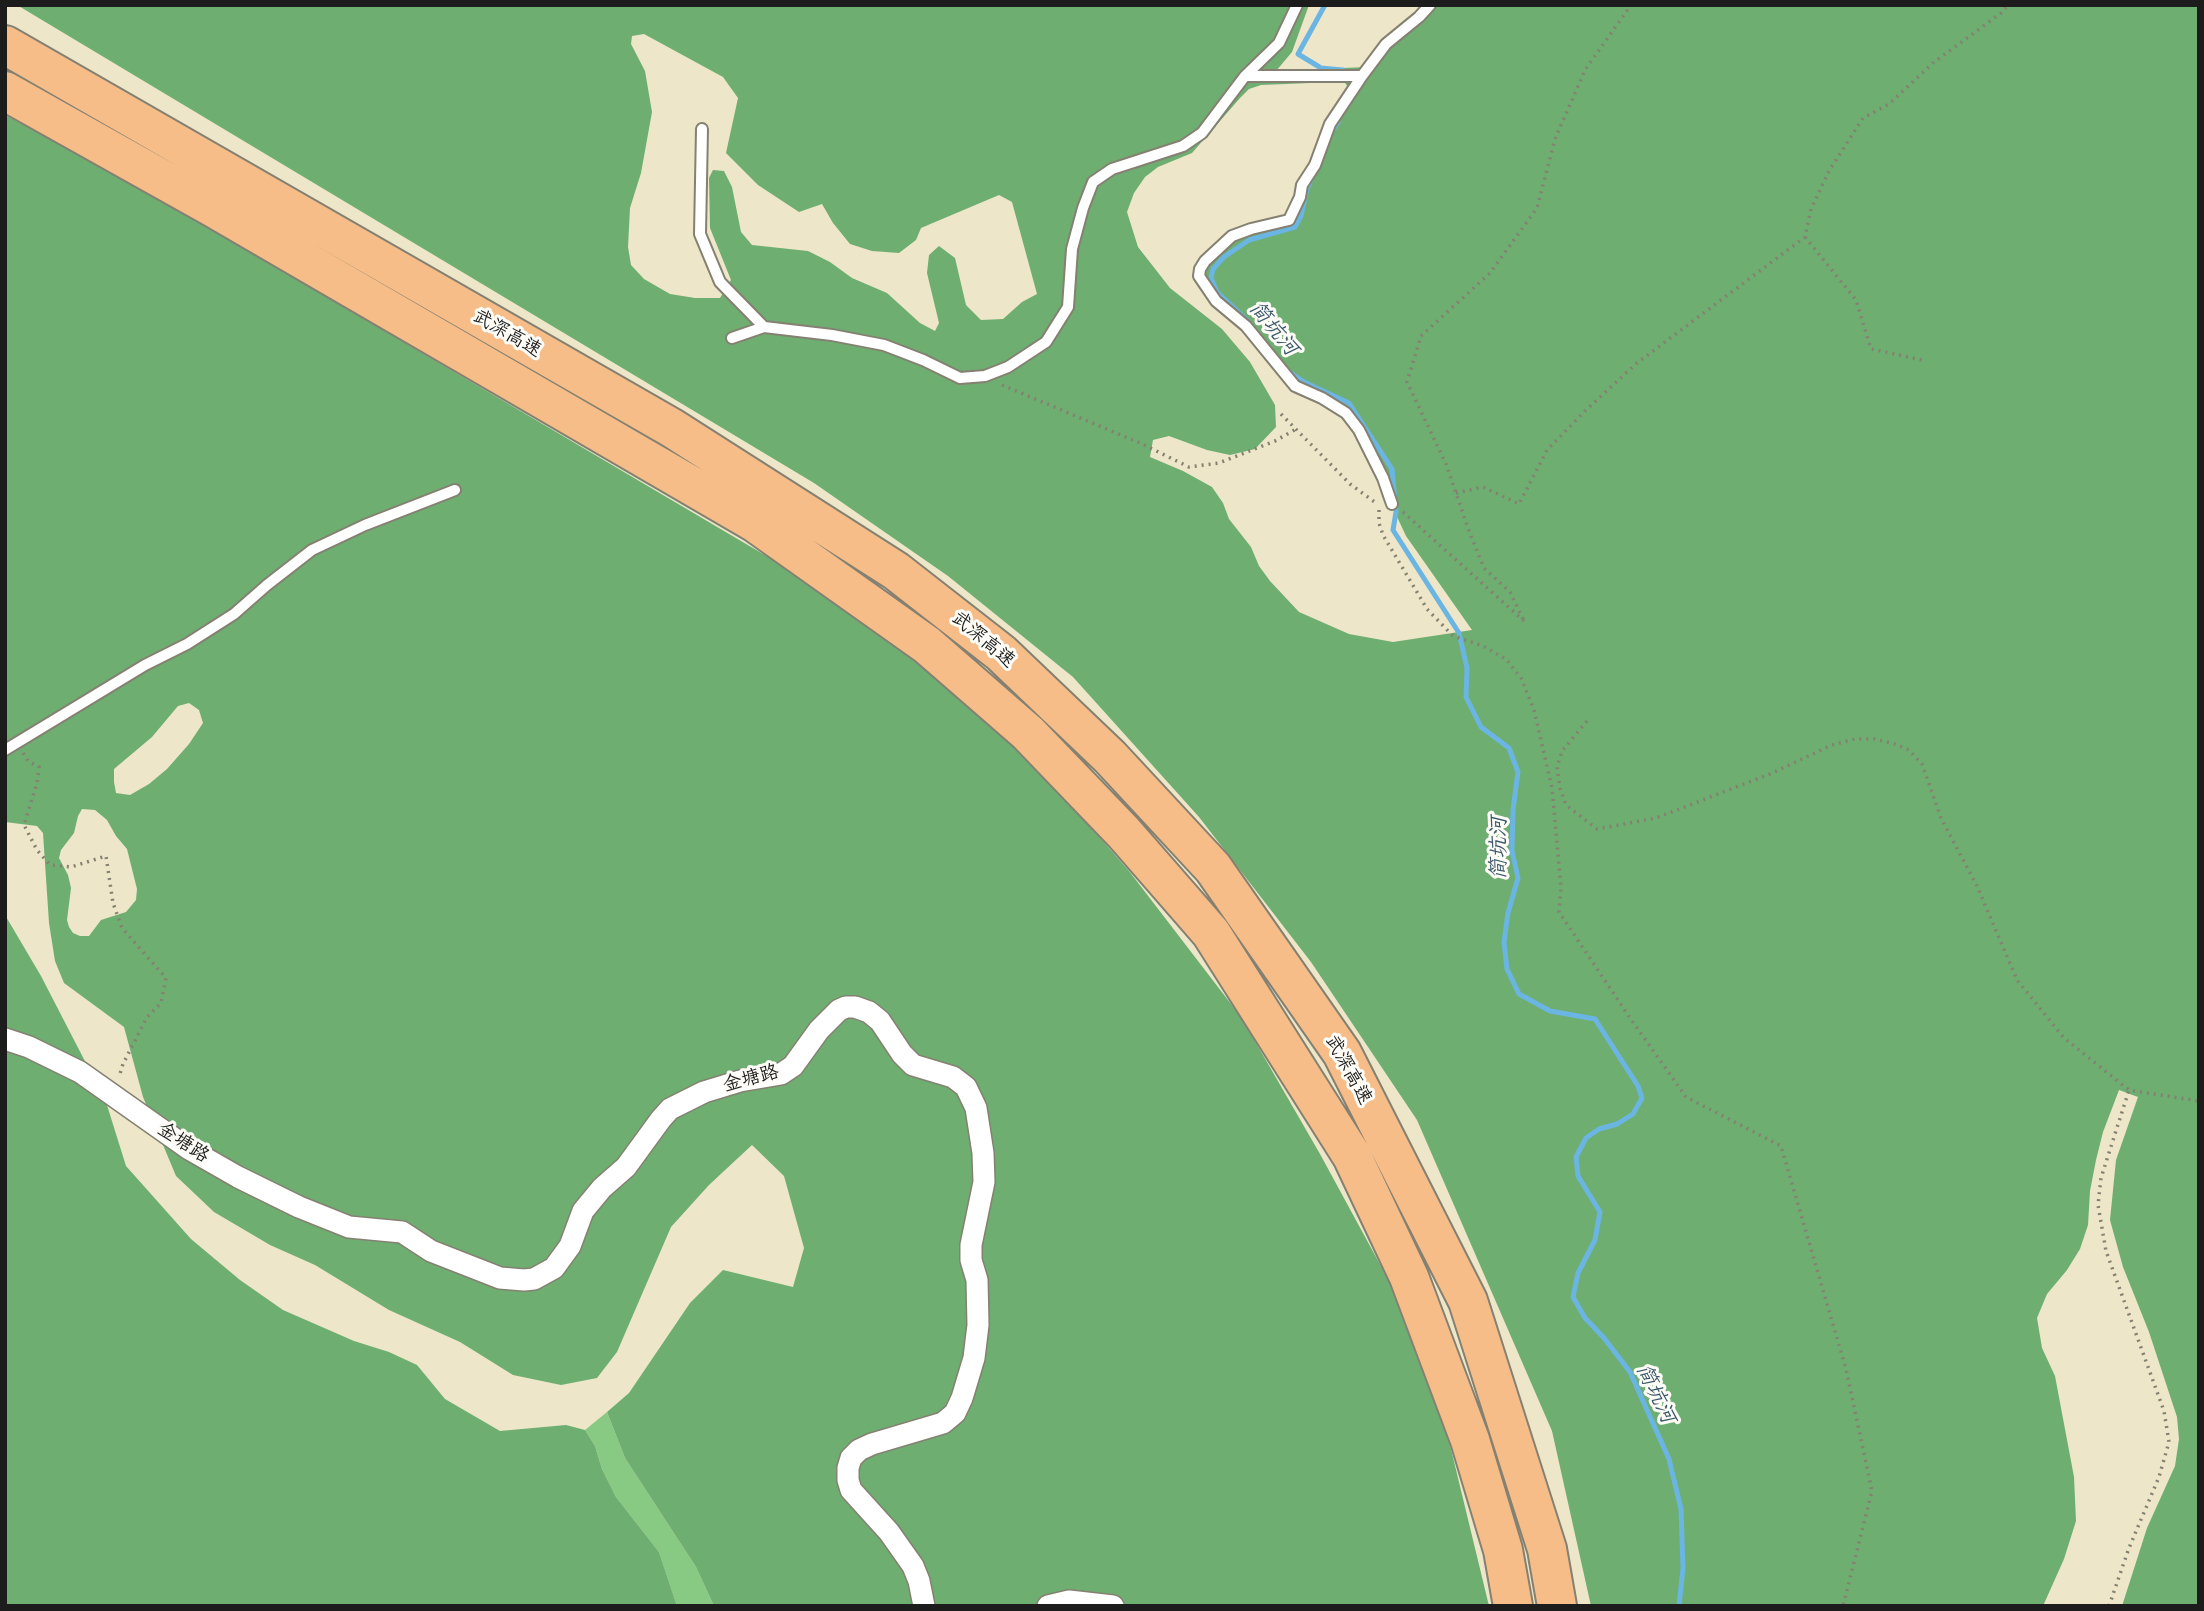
<!DOCTYPE html>
<html>
<head>
<meta charset="utf-8">
<style>
	body { margin:0 }
	#map { position:relative; width:2204px; height:1611px; overflow:hidden; background:#ede6c9; font-family:Sriracha,sans-serif }
	canvas { display:block }
	.frame { position:absolute; inset:0; border:7px solid #1c1c1c; pointer-events:none }
</style>
</head>
<body>
<div id="map">
<canvas width="2204" height="1611"></canvas>
<div class="frame"></div>
</div>
<script>
const context = document.querySelector('canvas').getContext('2d');
context.lineJoin = 'round';
function paint(path, color) { context.fillStyle = color; context.fill(path, 'evenodd'); }
const toPath = rows => new Path2D(rows.map(r => 'M' + r).join(''));
function strokePath(path, color, width, dash) { context.strokeStyle = color; context.lineWidth = width; context.lineCap = dash ? 'butt' : 'round'; context.setLineDash(dash || []); context.stroke(path); }
function drawText(font, color, halo, rows, align = 'center') {
  context.font = font + ' Sriracha,"LXGW WenKai TC",sans-serif'; context.lineWidth = 6; context.setLineDash([]); context.textBaseline = 'middle'; context.strokeStyle = halo; context.fillStyle = color; for (const [text, x, y, turn = 0] of rows) {
    context.save(); context.translate(x, y); context.rotate((+turn || 0) * Math.PI / 180); context.textAlign = isNaN(turn) ? turn : align; if (halo) context.strokeText(text, 0, 0); context.fillText(text, 0, 0); context.restore();
  }
}
const green = toPath([
	[607,1412,625,1458,696,1567,714,1606,677,1606,659,1552,616,1497,602,1469,595,1446,585,1430]
]);
const forest = toPath([
	[17,5,1309,5,1292,52,1276,71,1366,67,1380,41,1426,5,2199,5,2199,1606,2122,1606,2147,1528,2175,1466,2179,1439,2177,1417,2149,1332,2123,1267,2110,1220,2116,1160,2138,1097,2119,1090,2103,1132,2096,1160,2090,1191,2088,1225,2080,1249,2067,1270,2047,1294,2037,1318,2042,1348,2055,1376,2074,1477,2076,1521,2064,1559,2043,1606,1591,1606,1552,1431,1417,1120,1311,962,1199,817,1073,677,948,576,814,483],
	[644,34,723,77,738,98,726,153,758,185,799,212,822,204,833,223,850,244,872,251,899,253,916,240,921,228,999,195,1012,202,1037,294,1022,302,1003,319,981,320,966,305,955,258,939,246,929,255,927,273,939,323,935,331,920,323,887,293,852,278,830,262,808,251,752,245,741,232,732,187,724,171,713,170,709,178,710,228,731,280,720,298,695,298,670,294,644,279,631,265,628,247,630,208,641,173,652,112,645,71,631,44,632,36],
	[1334,82,1345,83,1348,87,1346,96,1288,216,1210,251,1194,273,1199,281,1244,328,1294,388,1344,415,1358,433,1406,536,1472,630,1393,642,1349,634,1299,612,1270,581,1259,566,1251,547,1229,519,1223,503,1212,487,1183,471,1150,457,1153,440,1169,436,1207,450,1230,455,1255,449,1276,427,1275,405,1250,362,1222,329,1170,288,1138,247,1127,212,1134,193,1145,177,1158,167,1192,153,1240,98,1249,89,1261,85],
	[5,115,144,189,780,564,961,692,1057,788,1129,871,1241,1017,1320,1154,1395,1292,1450,1445,1489,1606,714,1606,696,1567,625,1458,607,1412,629,1393,690,1303,723,1270,793,1287,804,1248,784,1176,752,1145,709,1185,671,1227,617,1352,597,1378,561,1385,513,1375,460,1342,389,1310,315,1265,270,1245,214,1212,176,1176,143,1097,124,1027,64,983,55,961,49,923,43,833,37,826,5,822],
	[189,703,199,710,203,723,189,744,167,769,149,784,130,795,116,793,114,782,114,769,152,737,178,706],
	[82,809,95,810,107,820,116,836,127,849,137,889,136,900,126,912,101,920,89,936,80,936,73,933,69,927,67,920,71,888,68,875,59,858,61,850,74,833,78,816],
	[5,915,41,976,106,1102,126,1166,191,1239,240,1280,283,1310,354,1341,389,1352,417,1365,445,1399,500,1431,566,1425,585,1430,595,1446,602,1469,616,1497,659,1552,677,1606,5,1606]
]);
const stream = toPath([
	[1325,5,1298,54,1321,68,1343,70],
	[1330,134,1338,122],
	[1249,322,1217,292,1211,278,1213,269,1224,257,1249,240,1295,227,1301,216,1307,189,1313,175],
	[1288,371,1304,382,1349,403,1392,469,1396,512,1393,530,1459,633,1467,668,1466,697,1481,727,1509,748,1518,772,1513,810,1512,851,1518,878,1508,913,1504,942,1507,969,1519,994,1550,1011,1595,1019,1638,1086,1642,1098,1633,1114,1617,1124,1599,1129,1586,1138,1576,1157,1578,1176,1600,1212,1595,1240,1578,1273,1573,1297,1585,1318,1604,1338,1630,1372,1669,1459,1681,1509,1683,1568,1679,1606]
]);
const path = toPath([
	[1805,237,1856,300,1871,349,1922,360],
	[1002,385,1140,443,1189,467,1219,463,1275,441,1296,429],
	[1281,414,1350,484,1376,503],
	[1456,493,1483,487,1519,504,1547,450,1586,410,1637,363,1805,237,1811,209,1829,171,1863,118,1889,104,1933,63,2001,13,2008,5],
	[1379,510,1379,523,1383,535,1427,609,1453,636,1483,646,1506,659,1521,678,1534,710,1552,788,1561,887,1559,912,1630,1018,1686,1097,1781,1146,1846,1369,1872,1491,1843,1606],
	[1403,512,1524,621],
	[1523,619,1510,592,1484,568,1469,531,1446,464,1407,382,1421,336,1490,273,1537,208,1555,139,1585,70,1631,5],
	[1587,721,1562,751,1557,767,1560,788,1566,805,1597,829,1656,818,1770,774,1832,745,1855,739,1875,739,1895,744,1909,750,1922,764,1941,818,1977,886,2017,980,2064,1038,2129,1090,2199,1101],
	[23,753,28,761,39,767,37,783,24,825,37,850,50,865,71,867,106,856,113,903,122,928,166,978,161,1003,147,1017,123,1064,119,1077],
	[2109,1606,2129,1548,2159,1477,2169,1442,2164,1411,2106,1251,2098,1205,2101,1178,2129,1090]
]);
const lane = toPath([
	[1245,76,1279,43,1297,5],
	[1362,76,1386,44,1419,17,1430,5],
	[702,129,700,234,720,282,764,327],
	[732,338,764,327,832,335,884,345,923,360,960,378,985,376,1008,367,1046,342,1068,307,1072,249,1083,208,1093,182,1112,169,1183,146,1202,133,1245,76,1362,76,1330,124,1315,165,1302,185,1300,197,1289,220,1251,229,1232,236,1205,261,1200,269,1199,276,1216,301,1246,326,1295,386,1322,398,1346,413,1359,430,1383,478,1392,504],
	[5,750,145,665,187,644,234,614,267,585,312,550,365,525,455,490]
]);
const street = toPath([
	[5,1039,29,1047,80,1072,189,1149,238,1177,299,1207,349,1227,402,1232,431,1251,500,1278,524,1280,534,1279,554,1268,570,1246,583,1211,602,1188,626,1167,661,1119,670,1109,704,1092,740,1081,781,1074,793,1066,819,1030,839,1010,846,1007,855,1007,869,1012,880,1021,902,1054,913,1065,953,1077,966,1087,976,1108,983,1153,984,1182,971,1245,971,1260,977,1280,978,1325,974,1358,962,1398,955,1413,943,1423,872,1444,859,1450,851,1458,848,1468,848,1480,851,1490,889,1532,913,1566,919,1581,924,1606],
	[1048,1606,1069,1601,1113,1606]
]);
const highway = toPath([
	[5,45,672,428,896,571,1001,653,1110,757,1213,868,1342,1053,1468,1301,1547,1549,1557,1606],
	[5,91,212,207,754,522,927,645,1028,733,1124,833,1211,933,1352,1156,1409,1277,1470,1440,1503,1550,1513,1606]
]);
const streetNames = [
	["武深高速",507,334,30],
	["武深高速",983,640,40],
	["武深高速",1348,1070,61],
	["金塘路",751,1079,-15],
	["金塘路",183,1143,33]
];
const waterNames = [
	["简坑河",1273,329,50],
	["简坑河",1500,848,-90],
	["简坑河",1655,1394,64]
];
paint(green, '#88ca83');
paint(forest, '#6eae71');
strokePath(stream, '#6bb5e3', 5);
strokePath(lane, '#848172', 14);
strokePath(street, '#848172', 24);
strokePath(highway, '#848172', 42);
strokePath(path, '#848172', 3.5, [2, 5]);
strokePath(lane, '#fff', 10);
strokePath(street, '#fff', 21);
strokePath(highway, '#f7bd88', 38);
drawText('19px', '#1c1c1c', '#fdfcf7', streetNames);
drawText('italic 21px', '#3c596c', '#fdfcf7', waterNames);
</script>
</body>
</html>
